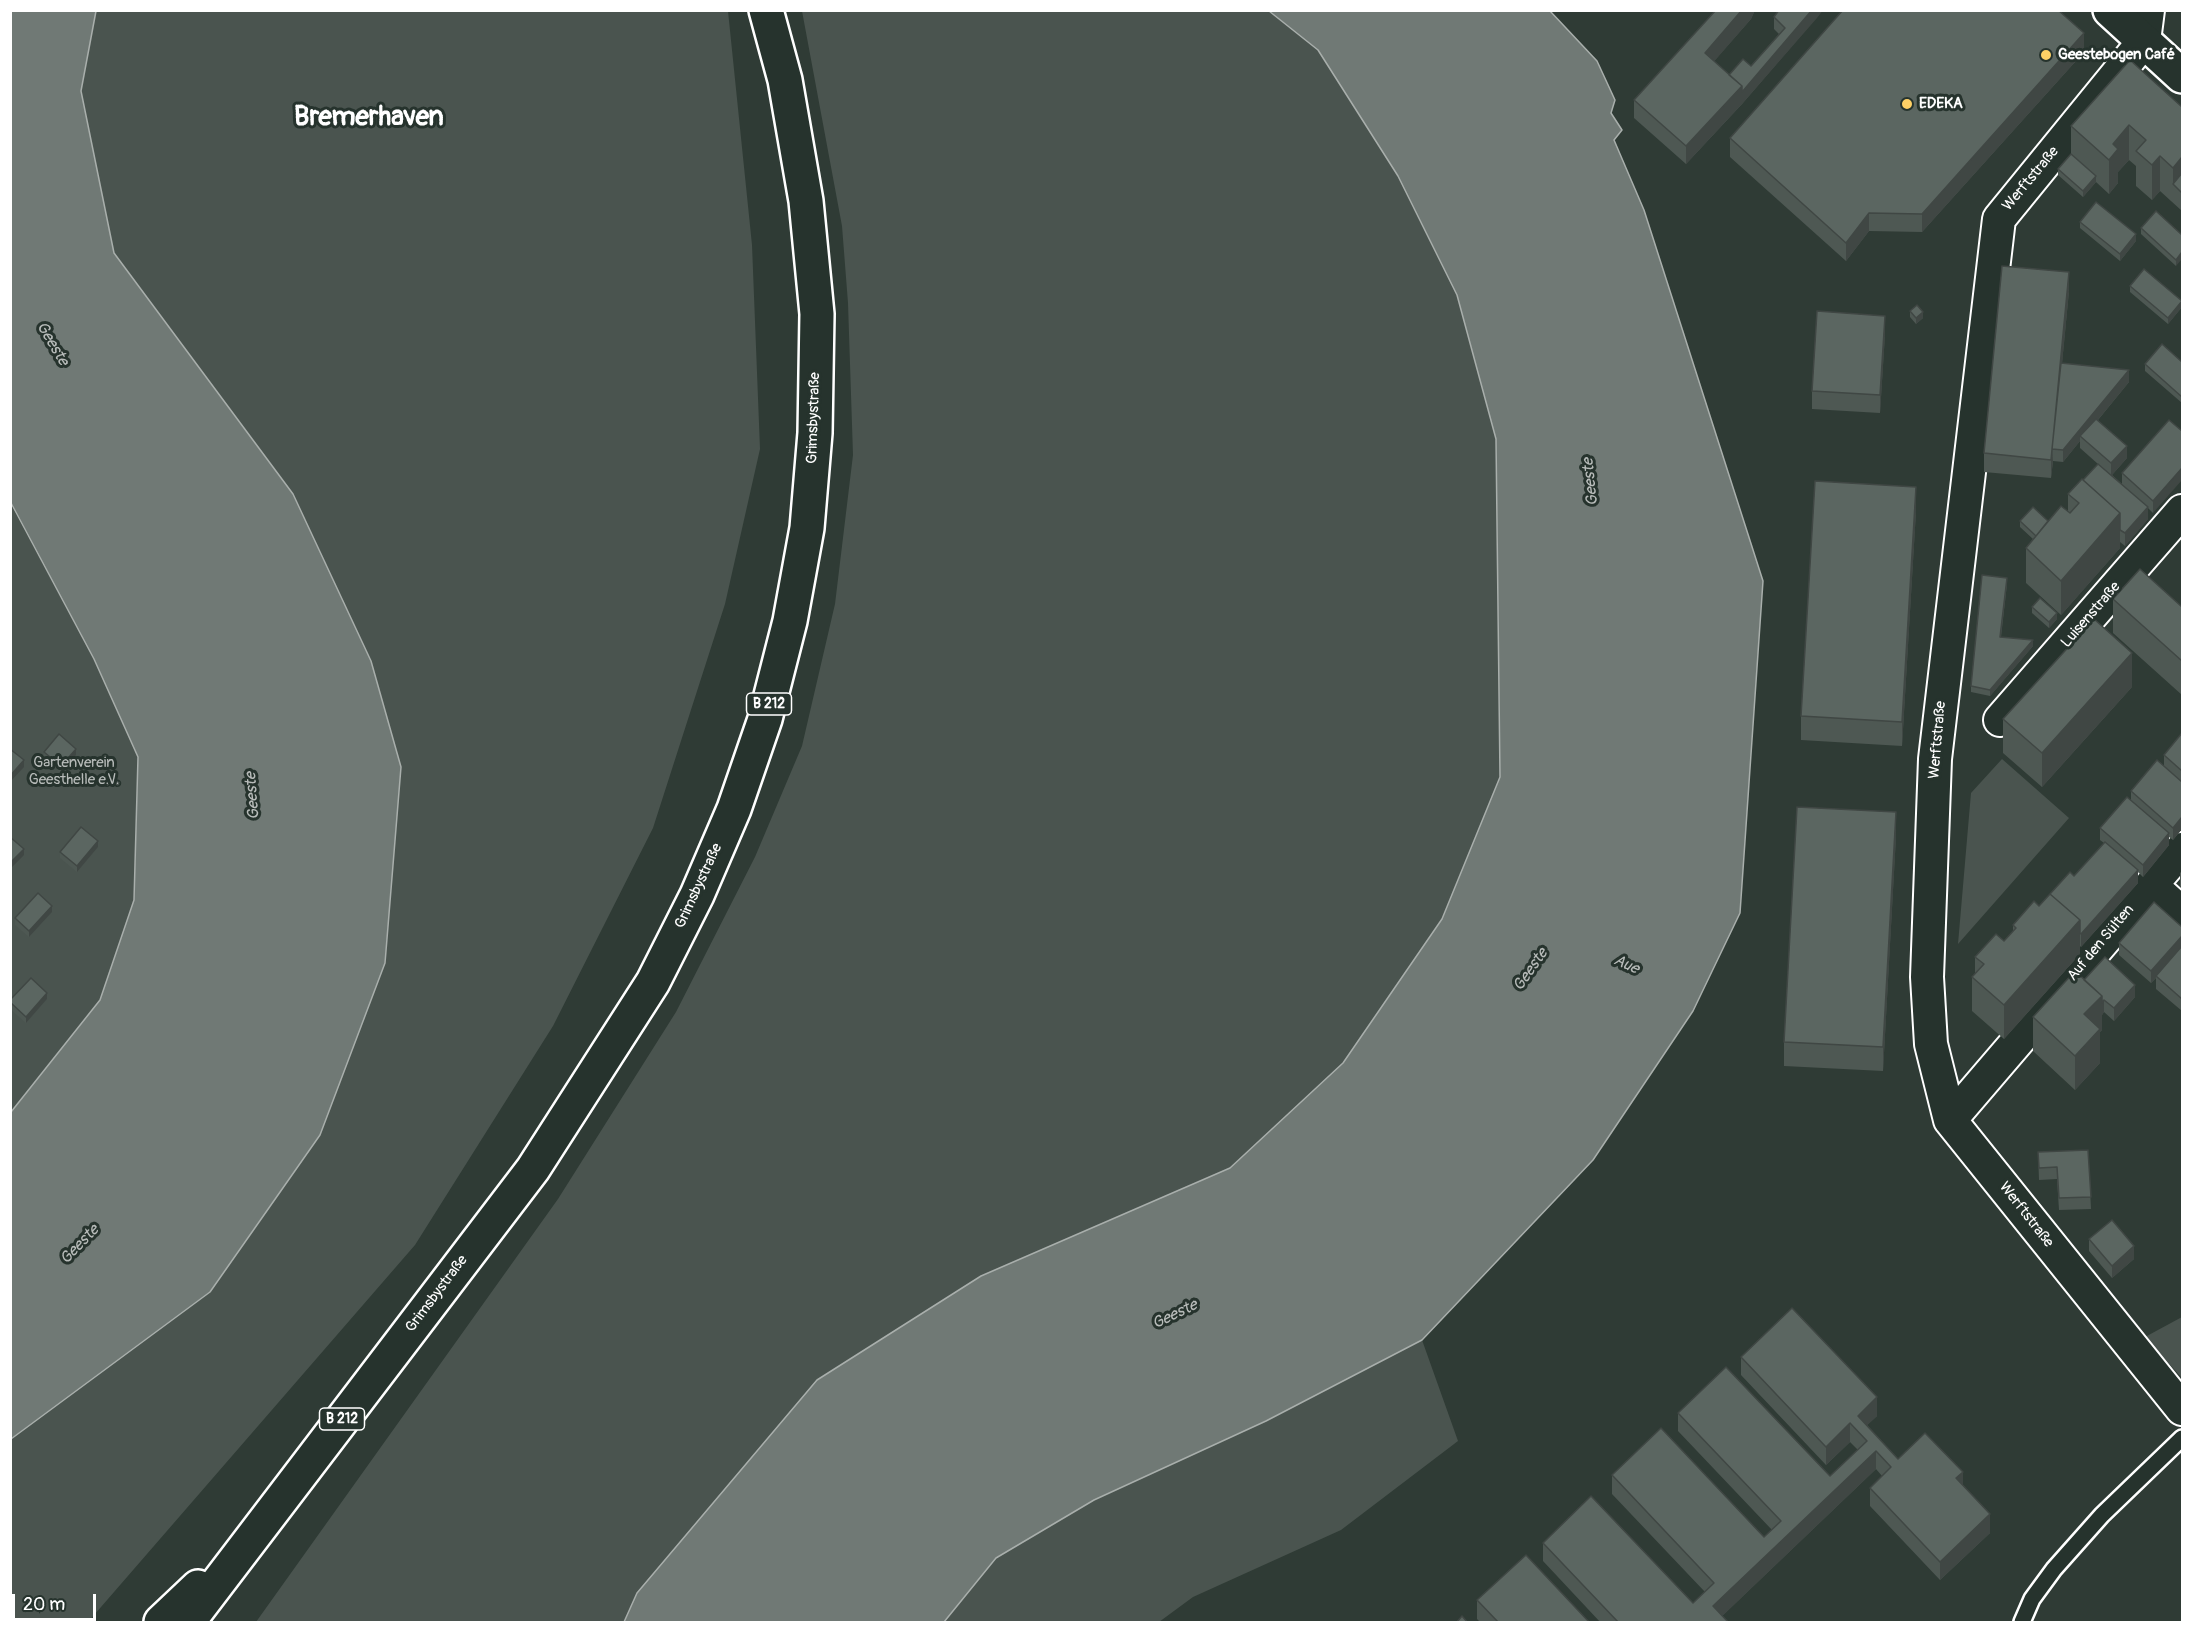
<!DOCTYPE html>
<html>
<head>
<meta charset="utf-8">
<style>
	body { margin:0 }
	#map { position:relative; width:2193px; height:1633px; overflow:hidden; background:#2f3b35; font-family:Pangolin,sans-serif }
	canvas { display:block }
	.frame { position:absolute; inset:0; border:12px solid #fff; pointer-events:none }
	.scale { position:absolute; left:12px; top:1594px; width:84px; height:27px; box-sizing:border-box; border:3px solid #fff; border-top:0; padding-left:8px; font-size:18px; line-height:21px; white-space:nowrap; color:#fff; -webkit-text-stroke:4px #26332d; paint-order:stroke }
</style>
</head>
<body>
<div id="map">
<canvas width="2193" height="1633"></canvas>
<div class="frame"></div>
<div class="scale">20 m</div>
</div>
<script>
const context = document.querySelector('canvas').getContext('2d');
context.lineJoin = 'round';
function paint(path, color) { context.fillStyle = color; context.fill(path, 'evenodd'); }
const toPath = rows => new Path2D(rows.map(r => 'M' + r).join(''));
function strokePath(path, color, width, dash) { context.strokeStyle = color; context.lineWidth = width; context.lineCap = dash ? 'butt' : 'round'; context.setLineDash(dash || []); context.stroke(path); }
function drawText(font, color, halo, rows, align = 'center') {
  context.font = font + ' Pangolin,sans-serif'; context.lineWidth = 6; context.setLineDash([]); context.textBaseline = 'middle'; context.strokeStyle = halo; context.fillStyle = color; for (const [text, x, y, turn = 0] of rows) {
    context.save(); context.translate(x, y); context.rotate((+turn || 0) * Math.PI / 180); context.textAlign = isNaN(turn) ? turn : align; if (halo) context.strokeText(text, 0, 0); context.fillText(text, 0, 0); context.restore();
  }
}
const green = toPath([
	[96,11,728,11,752,245,760,449,725,604,653,828,553,1026,415,1245,88,1622,11,1622,10,1439,210,1292,385,963,400,767,371,661,293,494,114,253,81,91],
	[802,11,1269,11,1318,50,1398,176,1457,295,1496,439,1500,777,1442,919,1343,1063,1230,1168,981,1276,638,1593,624,1622,256,1622,558,1199,676,1012,755,857,802,746,835,604,853,455,848,303,842,226],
	[10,503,94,659,138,757,134,900,100,1000,11,1112],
	[2002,759,2069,818,1958,944,1971,793],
	[2182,1317,2182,1378,2145,1337],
	[1422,1340,1458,1441,1341,1530,1193,1597,1159,1622,944,1622,996,1558,1094,1500,1266,1421]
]);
const water = toPath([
	[11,10,96,11,81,91,114,253,293,494,371,661,401,767,385,963,320,1135,210,1292,11,1439,11,1112,100,1000,134,900,138,757,94,659,11,503,11,10],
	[1269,11,1550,11,1597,61,1615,100,1611,113,1622,130,1614,140,1644,210,1763,581,1740,913,1693,1011,1593,1160,1422,1340,1266,1421,1094,1500,996,1558,944,1622,624,1622,637,1593,817,1380,981,1276,1230,1168,1343,1063,1442,919,1500,777,1496,439,1457,295,1398,176,1318,50,1269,11]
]);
const lane = toPath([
	[2022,1622,2032,1599,2054,1569,2102,1515,2182,1438]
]);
const street = toPath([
	[2148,10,2144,41,1999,219,1935,759,1927,977,1931,1044,1950,1120,2182,1409],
	[2000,720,2182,511],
	[2151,885,2182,913],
	[1950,1120,2182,849]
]);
const secondary = toPath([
	[2110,10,2182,76]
]);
const highway = toPath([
	[161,1622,198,1587],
	[188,1622,533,1169,653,982,697,895,734,809,765,719,790,621,807,528,815,433,817,314,806,201,785,80,766,10]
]);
const wall = toPath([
	[1716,10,1755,10,1751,19,1714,61,1729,75,1751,66,1779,34,1774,29,1774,17,1779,10,1823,10,1742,104,1686,164,1634,118,1634,100],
	[2084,52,1922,232,1869,231,1846,261,1730,157,1730,138],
	[2182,107,2182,211,2160,191,2152,200,2136,186,2136,166,2129,160,2118,172,2118,183,2109,194,2096,182,2083,197,2058,175,2058,169,2071,154,2071,126],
	[2080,222,2136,241,2120,261,2080,228],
	[2141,228,2182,235,2176,266,2141,234],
	[2130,286,2182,307,2168,324,2130,292],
	[2069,291,2062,363,2129,382,2098,420,2127,458,2112,475,2122,484,2122,473,2169,420,2153,513,2148,508,2148,519,2125,546,2120,542,2120,548,2061,615,2026,583,2026,548,2033,539,2020,527,2020,521,2048,521,2068,512,2068,494,2083,480,2098,464,2080,448,2080,441,2063,462,2053,461,2051,478,1984,472,1984,453],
	[1910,311,1923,318,1916,324,1910,317],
	[1885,334,1880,413,1812,409,1812,391],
	[2182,362,2182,403,2145,371,2145,364],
	[1916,511,1902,746,1801,740,1801,716],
	[2007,584,2001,637,2033,646,1990,696,1971,692,1971,686],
	[2113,599,2182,607,2182,695,2113,633],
	[2032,607,2057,619,2049,628,2032,613],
	[2132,687,2042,787,2003,753,2003,719],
	[2182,733,2182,829,2173,840,2169,837,2169,845,2143,877,2138,872,2138,883,2081,947,2080,946,2080,954,2004,1039,1972,1011,1972,977,1975,974,1975,957,2004,941,2013,931,2013,925,2039,906,2074,876,2104,843,2100,840,2100,828,2131,800,2131,791,2164,766,2164,755],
	[44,752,76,755,61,773,44,758],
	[1896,836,1883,1071,1784,1066,1784,1042],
	[98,847,77,872,60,858,60,852],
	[2182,871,2182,888,2180,886,2180,873],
	[52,912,29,937,15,925,15,918],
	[2182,927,2182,1011,2156,989,2156,978,2151,983,2119,955,2119,943],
	[2084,980,2135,997,2114,1021,2104,1012,2102,1015,2102,1030,2100,1032,2100,1063,2075,1090,2033,1051,2033,1017],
	[47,999,26,1023,10,1009,10,1000],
	[2088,1150,2091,1209,2059,1210,2057,1179,2039,1180,2038,1152],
	[2089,1239,2134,1259,2112,1278,2089,1251],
	[1741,1357,1877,1416,1867,1425,1898,1459,1963,1485,1990,1533,1940,1580,1870,1506,1870,1488,1882,1476,1876,1469,1722,1616,1729,1623,1601,1623,1543,1561,1543,1543,1693,1603,1705,1592,1612,1494,1612,1475,1764,1537,1772,1530,1678,1431,1678,1413,1830,1476,1858,1450,1850,1442,1826,1465,1741,1375],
	[1477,1600,1590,1623,1481,1623,1477,1619]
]);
const shadedWall = toPath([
	[1742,10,1755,10,1751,19,1705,72,1705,53],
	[1812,10,1817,10,1817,18,1742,104,1686,164,1686,146],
	[1817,10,1823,10,1817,18],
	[2084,33,2084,52,1922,232,1922,214],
	[2129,125,2129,160,2118,172,2118,183,2109,194,2109,160,2113,144],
	[2160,156,2160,191,2152,200,2152,165],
	[2182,157,2182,191,2173,184,2173,168],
	[2096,176,2096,182,2083,197,2083,191],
	[1869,213,1869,231,1846,261,1846,243],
	[2136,234,2136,241,2120,261,2120,254],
	[2182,252,2182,259,2176,266,2176,260],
	[2069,272,2069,291,2054,449,2052,449,2053,461,2051,478,2051,460],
	[2182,301,2182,307,2168,324,2168,318],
	[1923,312,1923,318,1916,324,1916,318],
	[1885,316,1885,334,1880,413,1880,395],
	[2129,370,2129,382,2083,438,2080,436,2080,441,2063,462,2063,450],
	[2127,446,2127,458,2111,476,2111,463],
	[2182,468,2182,480,2153,513,2153,501],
	[1916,487,1916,511,1902,746,1902,722],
	[2148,507,2148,519,2125,546,2125,533],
	[2120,513,2120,548,2061,615,2061,581],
	[2057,613,2057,619,2049,628,2049,622],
	[2033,640,2033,646,1990,696,1990,690],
	[2132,653,2132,687,2042,787,2042,753],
	[76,749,76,755,61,773,61,766],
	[24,760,24,767,10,782,10,776],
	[1896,812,1896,836,1883,1071,1883,1047],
	[2182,817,2182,829,2173,840,2173,828],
	[2169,833,2169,845,2143,877,2143,865],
	[98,841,98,847,77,872,77,866],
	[24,849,24,855,10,869,10,863],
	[2138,870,2138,883,2081,947,2081,934],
	[52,906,52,912,29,937,29,931],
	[2080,920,2080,954,2004,1039,2004,1005],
	[2182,936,2182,948,2151,983,2151,971],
	[2135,985,2135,997,2114,1021,2114,1008],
	[47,993,47,999,26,1023,26,1017],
	[2102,996,2104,1000,2104,1012,2102,1015,2102,1030,2100,1032,2100,1063,2075,1090,2075,1056,2084,1014],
	[2134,1246,2134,1259,2112,1278,2112,1266],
	[1877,1397,1877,1416,1859,1433,1858,1416],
	[1850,1423,1850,1442,1826,1465,1826,1447],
	[1876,1451,1876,1469,1715,1623,1713,1606],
	[1963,1472,1963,1490,1956,1478],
	[1990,1514,1990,1533,1940,1580,1940,1562]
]);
const building = toPath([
	[1716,10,1742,10,1705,53,1742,86,1686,146,1634,100,1716,10],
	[1779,10,1812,10,1742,92,1742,86,1729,75,1743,59,1751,66,1785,28,1774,17,1779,10],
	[1843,10,2058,10,2084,33,1922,214,1869,213,1846,243,1730,138,1843,10],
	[2130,60,2182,107,2182,157,2173,168,2160,156,2152,165,2136,151,2146,140,2129,125,2113,144,2118,149,2109,160,2071,126,2130,60],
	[2071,154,2096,176,2083,191,2058,169,2071,154],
	[2182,173,2182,193,2173,184,2182,173],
	[2096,202,2136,234,2120,254,2080,222,2096,202],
	[2156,211,2182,235,2182,252,2176,260,2141,228,2156,211],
	[2002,266,2069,272,2051,460,1984,453,2002,266],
	[2144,269,2182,301,2168,318,2130,286,2144,269],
	[1917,305,1923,312,1916,318,1910,311,1917,305],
	[1817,311,1885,316,1880,395,1812,391,1817,311],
	[2162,344,2182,362,2182,397,2145,364,2162,344],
	[2061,363,2129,370,2063,450,2052,449,2061,363],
	[2096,419,2127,446,2111,463,2080,436,2096,419],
	[2169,420,2182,431,2182,468,2153,501,2122,473,2169,420],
	[2098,464,2148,507,2125,533,2120,530,2120,513,2083,480,2098,464],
	[2082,479,2120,513,2061,581,2026,548,2061,506,2070,513,2079,503,2068,494,2082,479],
	[1815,481,1916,487,1902,722,1801,716,1815,481],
	[2033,507,2048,521,2036,536,2020,521,2033,507],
	[2140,569,2182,607,2182,661,2113,599,2140,569],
	[1982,575,2007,578,2000,637,2033,640,1990,690,1971,686,1982,575],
	[2040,598,2057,613,2049,622,2032,607,2040,598],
	[2094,619,2132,653,2042,753,2003,719,2094,619],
	[2182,733,2182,771,2164,755,2182,733],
	[59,734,76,749,61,766,44,752,59,734],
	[10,749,24,760,10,776,10,749],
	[2157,760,2182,782,2182,817,2173,828,2131,791,2157,760],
	[2127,797,2169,833,2143,865,2100,828,2127,797],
	[1797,807,1896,812,1883,1047,1784,1042,1797,807],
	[81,827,98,841,77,866,60,852,81,827],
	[10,837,24,849,10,863,10,837],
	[2105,842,2138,870,2081,934,2080,933,2080,920,2050,894,2070,872,2074,876,2105,842],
	[38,893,52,906,29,931,15,918,38,893],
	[2050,894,2080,920,2004,1005,1972,977,1984,964,1975,957,1996,934,2004,941,2016,928,2013,925,2034,901,2039,906,2050,894],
	[2154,902,2182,927,2182,936,2151,971,2119,943,2154,902],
	[2182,946,2182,999,2156,976,2182,946],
	[2105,957,2135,985,2114,1008,2104,1000,2102,1003,2102,996,2084,980,2105,957],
	[2075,971,2102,996,2084,1014,2100,1029,2075,1056,2033,1017,2075,971],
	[31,978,47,993,26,1017,10,1002,10,1000,31,978],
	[2088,1150,2091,1197,2059,1198,2057,1167,2039,1168,2038,1152,2088,1150],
	[2112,1220,2134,1246,2112,1266,2089,1239,2112,1220],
	[1792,1308,1877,1397,1858,1416,1898,1459,1925,1433,1963,1472,1956,1478,1990,1514,1940,1562,1870,1488,1891,1467,1876,1451,1713,1606,1729,1623,1619,1623,1543,1543,1591,1496,1693,1603,1714,1583,1612,1475,1661,1428,1764,1537,1781,1521,1678,1413,1726,1367,1830,1476,1867,1441,1850,1423,1826,1447,1741,1357,1792,1308],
	[1526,1555,1590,1623,1499,1623,1477,1600,1526,1555],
	[1462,1616,1468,1623,1456,1623,1462,1616]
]);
const markers = [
	[2046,55,6,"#ffd166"],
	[1907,104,6,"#ffd166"]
];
const shields = [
	[769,704,45],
	[342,1419,45]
];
const shieldNames = [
	["B 212",769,704],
	["B 212",342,1419]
];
const poiNames = [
	["Geestebogen Café",2058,55],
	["EDEKA",1919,104]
];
const streetNames = [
	["Werftstraße",2031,179,-50],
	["Grimsbystraße",814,418,-88],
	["Luisenstraße",2091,615,-49],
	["Werftstraße",1938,740,-85],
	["Grimsbystraße",699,886,-65],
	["Auf den Sülten",2101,943,-50],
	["Werftstraße",2026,1215,52],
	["Grimsbystraße",437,1294,-53]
];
const parkNames = [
	["Gartenverein",74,763],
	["Geesthelle e.V.",74,780]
];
const waterNames = [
	["Geeste",52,344,59],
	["Geeste",1591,482,-96],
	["Geeste",253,796,-94],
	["Aue",1626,965,24],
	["Geeste",1531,970,-55],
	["Geeste",80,1245,-46],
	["Geeste",1175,1315,-26]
];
const townNames = [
	["Bremerhaven",369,118]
];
paint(green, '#4a544f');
paint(water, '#707975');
strokePath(water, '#a9afac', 1.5);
strokePath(lane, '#fff', 20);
strokePath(street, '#fff', 36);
strokePath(secondary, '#fff', 38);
strokePath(highway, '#fff', 38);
strokePath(lane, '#26332d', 15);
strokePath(street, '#26332d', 32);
strokePath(secondary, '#26332d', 33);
strokePath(highway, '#26332d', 33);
paint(wall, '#4e5853');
paint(shadedWall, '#404744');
paint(building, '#5b6661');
strokePath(building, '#404744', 1.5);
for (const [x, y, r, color] of markers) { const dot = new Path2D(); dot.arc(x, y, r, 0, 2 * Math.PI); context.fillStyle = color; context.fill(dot); strokePath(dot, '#26332d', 2); }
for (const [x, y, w] of shields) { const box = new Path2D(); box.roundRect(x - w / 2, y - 11, w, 22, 4.5); context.fillStyle = '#26332d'; context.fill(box); strokePath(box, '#fff', 1.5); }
drawText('bold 14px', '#fff', null, shieldNames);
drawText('bold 15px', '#fff', '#26332d', poiNames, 'left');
drawText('15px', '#fff', '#26332d', streetNames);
drawText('15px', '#b7bbb9', '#26332d', parkNames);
drawText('italic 16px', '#b8bcba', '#26332d', waterNames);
drawText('bold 27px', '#fff', '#26332d', townNames);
</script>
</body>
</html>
